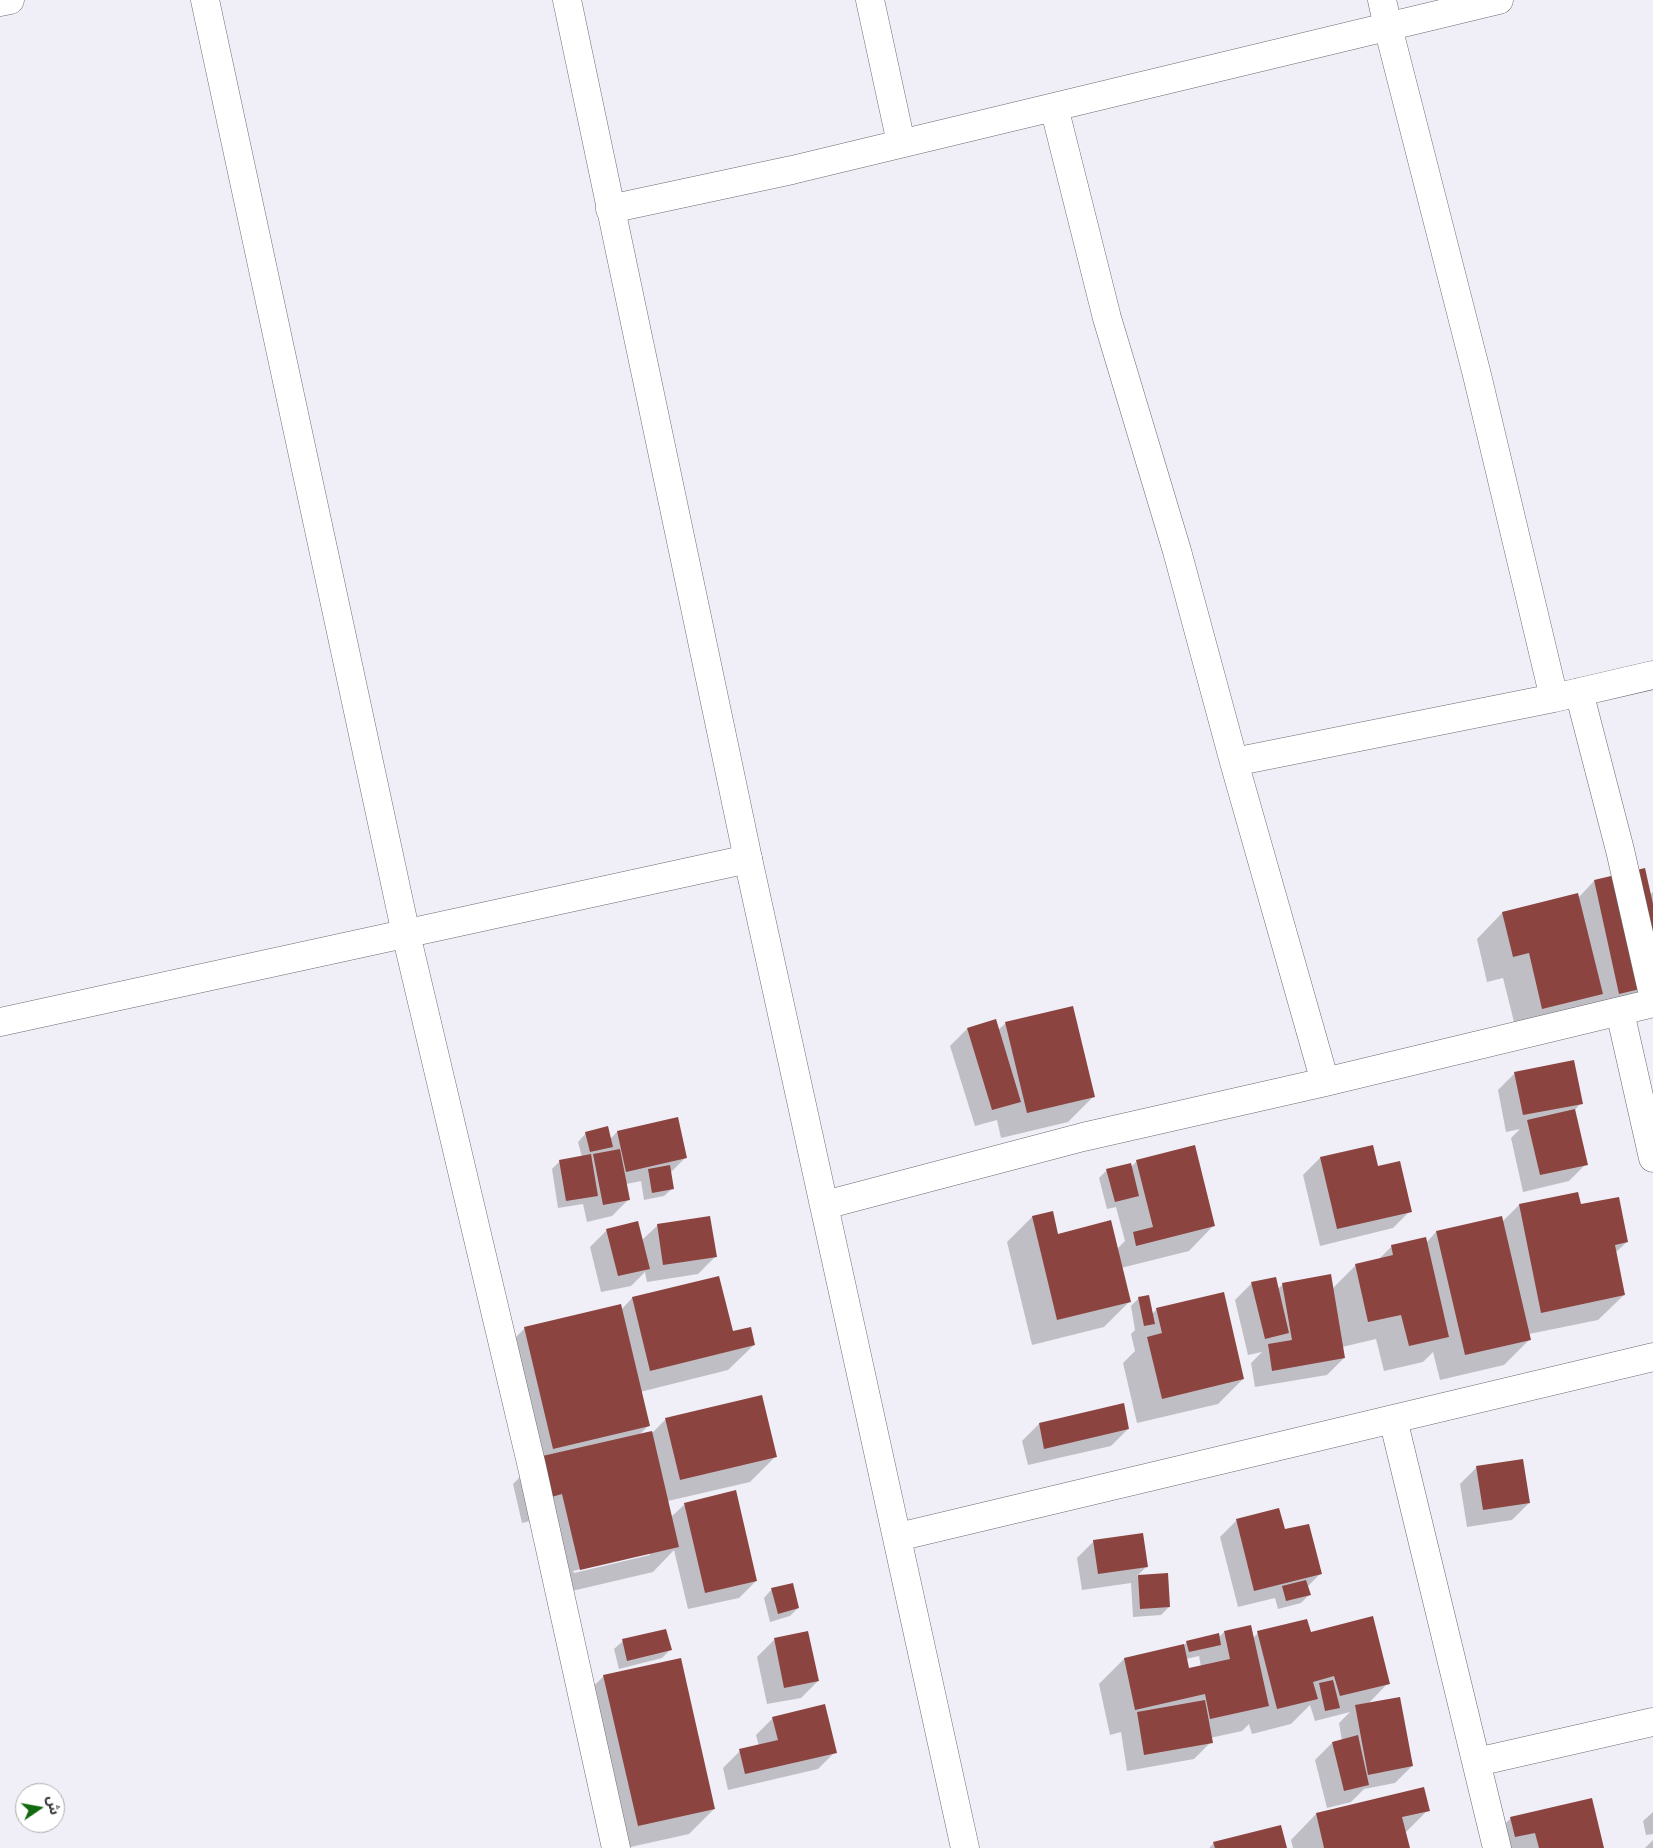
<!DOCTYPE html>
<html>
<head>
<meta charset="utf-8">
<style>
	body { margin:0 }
	#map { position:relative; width:1653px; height:1848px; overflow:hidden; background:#f0eef7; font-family:Cabin,"Noto Sans Arabic",sans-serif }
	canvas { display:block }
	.north { position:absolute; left:15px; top:1783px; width:50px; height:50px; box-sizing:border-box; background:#fff; border:1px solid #afafb0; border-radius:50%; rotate:78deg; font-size:14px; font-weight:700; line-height:20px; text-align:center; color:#37363a }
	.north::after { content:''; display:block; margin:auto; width:18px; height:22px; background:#126910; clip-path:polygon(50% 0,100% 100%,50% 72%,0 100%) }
</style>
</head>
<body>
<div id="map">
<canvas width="1653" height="1848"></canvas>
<div class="north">ش</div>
</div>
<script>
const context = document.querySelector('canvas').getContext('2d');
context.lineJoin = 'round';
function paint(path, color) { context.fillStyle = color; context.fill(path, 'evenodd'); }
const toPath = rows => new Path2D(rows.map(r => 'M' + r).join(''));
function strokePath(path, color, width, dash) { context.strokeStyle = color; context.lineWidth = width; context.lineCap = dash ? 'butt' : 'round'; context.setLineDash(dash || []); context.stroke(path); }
const shadow = toPath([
	[1594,881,1650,895,1653,892,1653,999,1517,1034,1503,978,1487,982,1477,939,1502,913,1578,898],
	[995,1021,998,1030,1006,1023,1094,1096,1068,1122,1001,1138,997,1120,975,1126,950,1046,967,1029],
	[1515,1073,1581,1103,1574,1111,1586,1164,1569,1181,1523,1192,1511,1138,1520,1129,1506,1132,1498,1090],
	[617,1132,685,1158,670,1173,673,1188,664,1196,644,1200,641,1181,626,1184,629,1199,612,1216,587,1222,583,1204,558,1208,552,1169,560,1161,582,1157,578,1142,586,1133,610,1139],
	[1372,1146,1377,1167,1410,1211,1393,1228,1320,1246,1303,1175,1320,1158],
	[1137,1161,1214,1225,1189,1251,1121,1268,1130,1301,1104,1327,1032,1345,1007,1242,1032,1217,1052,1212,1057,1235,1117,1249,1125,1241,1116,1207,1107,1209,1099,1178,1107,1170,1131,1167],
	[1519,1205,1580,1206,1627,1242,1615,1253,1624,1295,1598,1320,1529,1334,1530,1339,1504,1365,1440,1380,1433,1352,1423,1362,1384,1371,1376,1339,1342,1347,1344,1358,1327,1375,1255,1387,1251,1363,1262,1352,1248,1355,1235,1300,1252,1283,1278,1289,1283,1284,1332,1289,1355,1266,1378,1260,1392,1246,1426,1243,1436,1232,1502,1222],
	[658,1225,715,1257,698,1274,647,1282,645,1272,631,1286,601,1292,590,1247,607,1230,641,1241],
	[718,1277,732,1332,754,1345,728,1370,640,1392,648,1426,639,1435,653,1432,666,1419,775,1457,750,1482,668,1501,671,1517,685,1504,756,1581,739,1598,688,1609,674,1550,653,1572,555,1595,537,1519,522,1523,513,1484,527,1470,499,1354,525,1328,621,1310,632,1298],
	[650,1552,650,1555,574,1573,573,1571],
	[1139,1298,1152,1314,1157,1309,1243,1379,1218,1404,1137,1423,1123,1363,1135,1351,1131,1334,1135,1330,1131,1306],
	[1039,1424,1128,1429,1111,1446,1028,1465,1022,1441],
	[1477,1467,1529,1503,1512,1520,1467,1527,1460,1484],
	[1237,1520,1284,1531,1320,1574,1307,1587,1309,1595,1301,1603,1278,1609,1275,1598,1238,1607,1220,1537],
	[1094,1541,1146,1567,1137,1576,1167,1574,1169,1607,1161,1615,1133,1617,1131,1583,1082,1590,1077,1558],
	[772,1589,798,1608,790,1616,770,1622,764,1598],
	[1224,1632,1253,1638,1258,1633,1310,1634,1388,1683,1368,1704,1412,1766,1395,1783,1364,1789,1351,1802,1327,1808,1315,1760,1332,1743,1342,1741,1339,1723,1350,1712,1315,1721,1310,1705,1291,1724,1252,1734,1249,1724,1242,1731,1210,1738,1211,1742,1194,1759,1127,1771,1121,1732,1110,1735,1099,1684,1124,1659,1183,1646,1187,1642,1218,1638],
	[1199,1656,1201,1667,1188,1670,1186,1659],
	[774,1640,818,1681,801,1698,767,1704,757,1657],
	[623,1641,670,1650,662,1658,619,1669,614,1649],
	[604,1676,714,1809,689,1834,626,1848,578,1701],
	[773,1718,835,1752,818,1769,728,1790,723,1768,740,1751,759,1746,756,1735],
	[1428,1810,1405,1833,1409,1848,1293,1848,1291,1840,1316,1814],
	[1653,1812,1653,1834,1646,1835,1643,1821],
	[1511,1818,1603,1848,1497,1848,1494,1835],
	[1653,1840,1653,1848,1645,1848],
	[1214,1843,1286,1848,1209,1848]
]);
const building = toPath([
	[1645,868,1653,904,1653,986,1619,994,1594,880],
	[1578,893,1603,994,1542,1009,1529,953,1513,957,1502,912],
	[1073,1006,1095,1097,1027,1113,1005,1022],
	[996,1019,1021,1102,992,1110,967,1028],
	[1574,1060,1583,1104,1523,1115,1514,1072],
	[1575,1109,1588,1165,1540,1175,1527,1120],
	[678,1117,687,1158,626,1172,617,1131],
	[608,1126,613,1147,590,1152,585,1132],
	[1195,1145,1215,1226,1136,1246,1133,1232,1153,1227,1136,1160],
	[1373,1145,1378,1166,1400,1161,1412,1212,1337,1229,1320,1157],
	[620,1149,630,1200,603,1205,593,1154],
	[591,1154,598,1196,566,1201,559,1160],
	[1131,1163,1139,1196,1115,1202,1106,1169],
	[670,1165,674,1189,652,1193,648,1169],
	[1578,1192,1581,1204,1619,1197,1628,1242,1615,1245,1625,1295,1541,1313,1519,1204],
	[1053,1211,1058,1234,1111,1220,1131,1302,1057,1320,1032,1216],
	[710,1216,717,1257,663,1265,657,1224],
	[1502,1216,1531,1340,1465,1355,1436,1231],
	[638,1221,650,1269,618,1276,606,1229],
	[1426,1237,1449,1337,1409,1346,1401,1315,1368,1322,1355,1264,1393,1255,1391,1245],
	[1331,1274,1345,1358,1272,1371,1268,1344,1292,1340,1282,1283],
	[719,1276,733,1331,751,1327,755,1345,650,1371,632,1297],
	[1276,1277,1289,1333,1265,1339,1251,1282],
	[1224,1292,1244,1379,1162,1399,1147,1337,1162,1333,1156,1308],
	[1149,1295,1155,1324,1144,1326,1138,1297],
	[621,1304,650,1426,553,1449,524,1327],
	[762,1395,777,1457,680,1480,665,1418],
	[1124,1403,1129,1429,1044,1449,1039,1423],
	[652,1431,679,1547,580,1570,562,1494,548,1498,538,1457],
	[1523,1459,1530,1503,1483,1510,1476,1466],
	[736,1490,757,1581,705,1593,684,1503],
	[1279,1508,1285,1529,1309,1524,1322,1574,1254,1591,1236,1519],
	[1143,1533,1148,1567,1098,1574,1093,1540],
	[1168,1573,1170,1607,1140,1609,1138,1575],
	[1306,1580,1311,1595,1286,1601,1282,1586],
	[793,1583,799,1608,778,1614,771,1588],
	[1373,1616,1390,1684,1340,1696,1334,1676,1313,1682,1318,1699,1277,1709,1257,1631,1307,1619,1311,1632],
	[1251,1625,1269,1706,1210,1719,1205,1694,1135,1710,1124,1658,1184,1644,1189,1668,1230,1659,1224,1631],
	[666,1629,672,1650,627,1661,622,1639],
	[808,1631,819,1681,784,1688,774,1638],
	[1219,1633,1221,1645,1189,1652,1186,1641],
	[681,1658,715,1809,638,1826,603,1675],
	[1333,1680,1340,1708,1325,1711,1319,1683],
	[1400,1697,1413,1766,1368,1775,1355,1705],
	[1205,1700,1213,1743,1144,1755,1137,1712],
	[825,1704,837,1753,745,1774,739,1749,778,1740,772,1717],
	[1358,1735,1369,1785,1344,1791,1332,1742],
	[1424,1787,1430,1811,1402,1817,1410,1848,1324,1848,1316,1813],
	[1592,1798,1604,1848,1539,1848,1535,1833,1515,1837,1510,1817],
	[1281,1825,1287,1848,1215,1848,1213,1842]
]);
const minor = toPath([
	[205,0,406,934,532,1467,616,1848],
	[870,0,901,143],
	[1382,0,1388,27,1477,375,1554,698],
	[0,2,10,0],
	[1054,107,1107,318,1177,551,1234,762,1325,1082],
	[610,209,792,170,1499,0],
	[1579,692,1620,850,1653,995],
	[1234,762,1554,698,1653,675],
	[1620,1012,1653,1158],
	[0,1022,748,859],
	[825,1205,1083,1137,1325,1082,1653,1003],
	[1393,1419,1497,1848],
	[898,1537,1653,1357],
	[1477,1762,1653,1722]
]);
const tertiary = toPath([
	[567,0,748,859,965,1848]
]);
paint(shadow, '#0003');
paint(building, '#8b443f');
strokePath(minor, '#6c6a72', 29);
strokePath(tertiary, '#6c6a72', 29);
strokePath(minor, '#fff', 28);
strokePath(tertiary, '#fff', 28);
</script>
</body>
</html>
